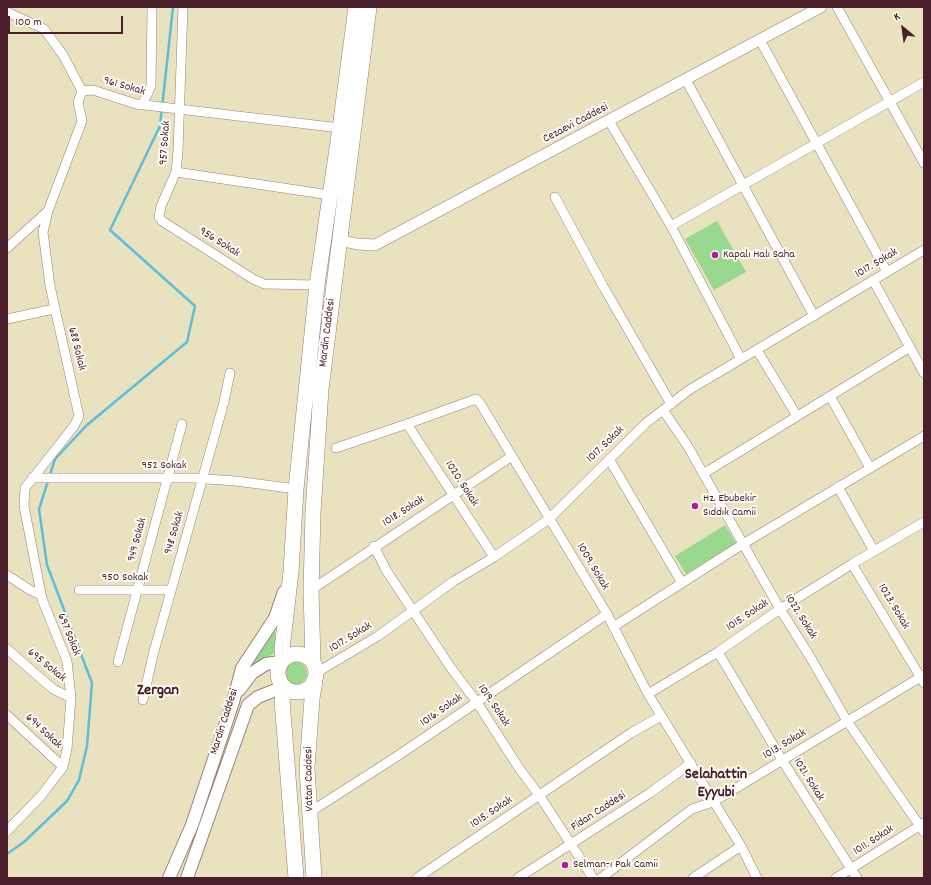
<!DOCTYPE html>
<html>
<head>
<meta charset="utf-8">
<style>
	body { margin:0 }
	#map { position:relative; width:931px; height:885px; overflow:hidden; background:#e9e2bf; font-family:Dekko,sans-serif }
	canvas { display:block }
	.frame { position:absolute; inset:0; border:8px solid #4a1f2b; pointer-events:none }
	.north { position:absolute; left:883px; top:8px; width:40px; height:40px; -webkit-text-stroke:3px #fdfcf7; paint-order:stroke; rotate:331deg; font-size:11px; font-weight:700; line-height:16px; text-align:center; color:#4a1f2b }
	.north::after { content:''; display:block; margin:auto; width:14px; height:18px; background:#4a1f2b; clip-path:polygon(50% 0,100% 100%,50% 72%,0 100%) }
	.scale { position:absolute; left:8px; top:16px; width:115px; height:18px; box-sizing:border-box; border:2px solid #4a1f2b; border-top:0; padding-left:5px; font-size:12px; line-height:14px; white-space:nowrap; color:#4a1f2b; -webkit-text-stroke:3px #fdfcf7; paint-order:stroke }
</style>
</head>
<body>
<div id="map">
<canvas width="931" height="885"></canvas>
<div class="frame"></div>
<div class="north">K</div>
<div class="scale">100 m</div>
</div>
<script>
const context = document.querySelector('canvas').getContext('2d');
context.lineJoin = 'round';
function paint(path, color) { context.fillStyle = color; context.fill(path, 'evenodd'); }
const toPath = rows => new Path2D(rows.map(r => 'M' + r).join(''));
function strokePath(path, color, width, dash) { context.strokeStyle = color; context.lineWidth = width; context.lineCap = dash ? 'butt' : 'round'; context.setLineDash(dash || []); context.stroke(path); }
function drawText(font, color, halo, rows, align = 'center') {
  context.font = font + ' Dekko,sans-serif'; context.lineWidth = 4; context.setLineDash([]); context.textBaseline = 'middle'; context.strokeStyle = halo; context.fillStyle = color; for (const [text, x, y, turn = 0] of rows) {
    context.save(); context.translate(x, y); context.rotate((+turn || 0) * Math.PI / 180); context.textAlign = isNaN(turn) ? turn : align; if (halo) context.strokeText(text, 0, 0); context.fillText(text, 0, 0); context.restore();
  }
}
const green = toPath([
	[717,221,746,272,714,290,685,239],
	[725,525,736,543,686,574,675,556],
	[275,631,276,652,249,668,264,642],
	'285 673a11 11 0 1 1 22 0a11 11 0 1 1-22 0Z'
]);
const stream = toPath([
	[7,854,24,842,67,801,79,780,87,746,92,683,47,565,39,509,55,459,87,425,187,342,195,306,110,230,160,126,173,7]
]);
const minor = toPath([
	[183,7,178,151,176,172,161,206,159,217,162,221,253,279,264,284,317,285],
	[837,7,924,163],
	[7,12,44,29,63,55,82,91],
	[760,40,887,272],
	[686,80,814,316],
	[142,105,151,86,152,7],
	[609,121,671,226,741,359],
	[176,172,330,195],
	[555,197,603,286,671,404],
	[671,226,924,82],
	[7,248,48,211,82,121,78,102,82,91,93,90,136,104,340,128],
	[873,280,924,373],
	[7,319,54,309],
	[757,350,797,416],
	[830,396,870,468],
	[663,410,687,445,780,609,809,655,847,721,924,832],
	[407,424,494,557],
	[336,448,407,424,476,399,480,403,607,614,648,694,741,846,757,878],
	[609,459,682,583],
	[703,474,910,347],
	[32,478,193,478,236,481,296,489],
	[838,487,874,551],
	[374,546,386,570,451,668,476,701,519,768,539,795,593,878],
	[852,564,924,683],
	[7,575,30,590,41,595],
	[79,590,171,590],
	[311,590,512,456],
	[613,627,743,544,924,436],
	[7,649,53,689,71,698],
	[718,652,782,760,857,878],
	[118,662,182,424],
	[316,673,378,636,454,581,494,557,549,519,646,423,689,390,924,250],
	[648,694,718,652,780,609,852,564,924,522],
	[143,700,153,655,224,402,230,373],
	[7,715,63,767],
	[310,812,396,757,607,614],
	[7,831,41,796,63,767,67,749,71,698,67,661,42,599,24,506,25,488,74,426,79,416,50,286,43,232,48,211],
	[417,878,631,733,661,716],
	[518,878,650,793,691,763],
	[601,878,692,809,713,802,924,675],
	[693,878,741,846],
	[836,878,924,823]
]);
const tertiary = toPath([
	[339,240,357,244,375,245,821,7]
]);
const secondary = toPath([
	[239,690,252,673,266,664,280,662],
	[169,878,192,825,233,702,242,668,275,618,284,592],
	[187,878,248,705,258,697,283,687]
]);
const trunk = toPath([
	'278 673a19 19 0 1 1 38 0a19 19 0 1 1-38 0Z',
	[283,659,282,649,291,572,296,489,317,285,340,128,356,7],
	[313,662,311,590,313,513,321,389,369,7],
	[285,688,282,700,296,878],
	[314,878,307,768,312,699,315,680]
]);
const markers = [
	[715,255,4,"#b5179e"],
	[695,506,4,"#b5179e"],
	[565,865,4,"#b5179e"]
];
const streetNames = [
	["961 Sokak",124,87,16],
	["Cezaevi Caddesi",576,124,-28],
	["957 Sokak",166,143,-86],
	["956 Sokak",219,243,32],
	["1017. Sokak",877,264,-31],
	["Mardin Caddesi",328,333,-83],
	["688 Sokak",76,349,76],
	["1017. Sokak",606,445,-44],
	["952 Sokak",164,466],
	["1020. Sokak",461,484,57],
	["1018. Sokak",404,512,-33],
	["948 Sokak",175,533,-74],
	["949 Sokak",138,540,-75],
	["1009. Sokak",592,567,59],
	["950 Sokak",125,578],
	["1023. Sokak",893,607,59],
	["1015. Sokak",748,616,-34],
	["1022. Sokak",800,617,58],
	["697 Sokak",68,635,68],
	["1017. Sokak",351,638,-32],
	["695 Sokak",46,666,39],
	["1019. Sokak",493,706,56],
	["1016. Sokak",442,711,-35],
	["Mardin Caddesi",225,722,-72],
	["694 Sokak",43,732,43],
	["1013. Sokak",785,745,-31],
	["Vatan Caddesi",310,779,-91],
	["1021. Sokak",808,780,58],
	["Fidan Caddesi",599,812,-33],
	["1015. Sokak",492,813,-34],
	["1011. Sokak",874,841,-33]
];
const poiNames = [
	["Kapalı Halı Saha",723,255],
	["Hz. Ebubekir",703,499],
	["Sıddık Camii",703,513],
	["Selman-ı Pak Camii",573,865]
];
const districtNames = [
	["Zergan",158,692],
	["Selahattin",716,776],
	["Eyyubi",716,794]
];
paint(green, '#98d88f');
strokePath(stream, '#5dbddb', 2.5);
strokePath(minor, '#9a8075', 10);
strokePath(tertiary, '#9a8075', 12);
strokePath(secondary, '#9a8075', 14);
strokePath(trunk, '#9a8075', 16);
strokePath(minor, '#fff', 9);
strokePath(tertiary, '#fff', 11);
strokePath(secondary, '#fff', 12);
strokePath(trunk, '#fff', 15);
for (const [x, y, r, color] of markers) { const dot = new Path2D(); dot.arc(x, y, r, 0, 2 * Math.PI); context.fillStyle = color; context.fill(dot); strokePath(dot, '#fdfcf7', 1.5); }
drawText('12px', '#4a1f2b', '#fdfcf7', streetNames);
drawText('12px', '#4a1f2b', '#fdfcf7', poiNames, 'left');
drawText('bold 16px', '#4a1f2b', '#fdfcf7', districtNames);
</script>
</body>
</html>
